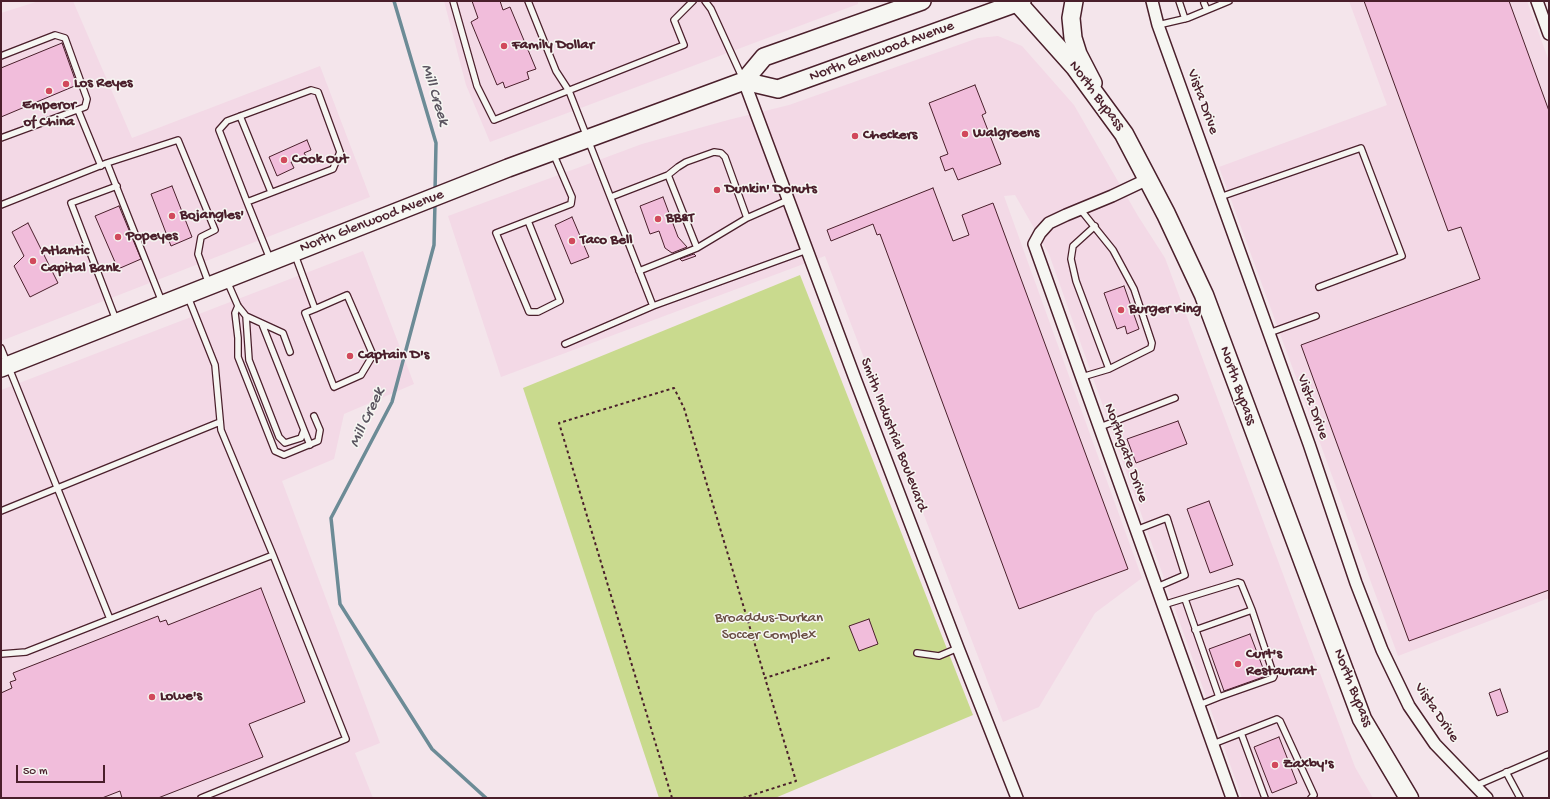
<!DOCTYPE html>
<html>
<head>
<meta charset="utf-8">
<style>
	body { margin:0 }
	#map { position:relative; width:1550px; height:799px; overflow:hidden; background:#f4e5eb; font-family:"Gochi Hand",sans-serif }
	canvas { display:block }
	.frame { position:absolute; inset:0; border:2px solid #4a1f2b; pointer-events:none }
	.scale { position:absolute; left:16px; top:765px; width:89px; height:18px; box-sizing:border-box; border:2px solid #4a1f2b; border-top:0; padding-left:5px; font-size:12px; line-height:14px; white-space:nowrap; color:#4a1f2b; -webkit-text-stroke:3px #f6f6f2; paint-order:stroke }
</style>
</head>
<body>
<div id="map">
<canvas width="1550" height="799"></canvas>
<div class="frame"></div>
<div class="scale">50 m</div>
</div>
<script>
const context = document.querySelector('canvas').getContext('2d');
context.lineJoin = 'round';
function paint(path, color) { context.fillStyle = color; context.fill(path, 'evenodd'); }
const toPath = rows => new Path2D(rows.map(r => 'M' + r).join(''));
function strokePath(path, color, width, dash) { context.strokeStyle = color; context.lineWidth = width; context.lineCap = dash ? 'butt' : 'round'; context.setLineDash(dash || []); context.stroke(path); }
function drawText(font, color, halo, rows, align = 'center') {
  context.font = font + ' "Gochi Hand",sans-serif'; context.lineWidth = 3; context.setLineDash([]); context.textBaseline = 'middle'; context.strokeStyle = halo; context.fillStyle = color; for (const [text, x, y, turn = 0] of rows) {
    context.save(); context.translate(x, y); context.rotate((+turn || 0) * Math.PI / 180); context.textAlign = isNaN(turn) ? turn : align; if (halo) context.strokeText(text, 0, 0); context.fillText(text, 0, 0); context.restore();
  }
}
const built = toPath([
	[39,1,73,1,132,138,320,66,370,197,1,341,1,13],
	[444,1,858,1,858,4,490,142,466,85],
	[1349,1,1527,1,1549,61,1549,598,1398,656,1219,167,1387,105],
	[998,36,1022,46,1074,105,1138,216,1165,258,1355,767,1373,798,1242,798,1049,254,1015,195,1004,196,1142,578,1095,613,1039,707,1003,722,825,256,501,377,448,216,642,144,728,120,789,105,978,38],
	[363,251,414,384,344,414,334,459,282,481,380,743,355,753,373,798,1,798,1,390]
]);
const green = toPath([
	[800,275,973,715,775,798,659,798,523,388]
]);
const stream = toPath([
	[394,1,436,143,435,192],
	[435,202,434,245,392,402,331,518,340,604,432,749,486,798]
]);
const building = toPath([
	[472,1,500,1,503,10,510,7,536,69,527,72,529,79,505,88,503,82,497,85,471,22,478,18,472,1],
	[1364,1,1509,1,1549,111,1549,590,1409,641,1301,345,1480,279,1461,227,1448,231,1364,1],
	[62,43,77,85,1,117,1,68,62,43],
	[975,85,986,113,982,115,1001,164,958,180,953,168,945,171,940,157,948,154,929,103,975,85],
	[307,140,311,150,304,153,306,156,291,162,294,168,277,176,269,157,307,140],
	[172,186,192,237,171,246,151,194,172,186],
	[933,188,953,241,969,235,962,215,993,203,1128,569,1019,609,880,234,877,235,873,224,831,241,827,230,933,188],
	[663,197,678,237,687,247,672,253,665,248,659,231,650,234,640,206,663,197],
	[119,206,141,259,118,269,95,216,119,206],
	[572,217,589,257,571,264,555,225,572,217],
	[28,223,58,283,30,297,14,266,24,256,12,232,28,223],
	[694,254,696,256,682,261,680,259,694,254],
	[1124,286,1139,329,1127,334,1125,326,1117,329,1104,293,1124,286],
	[1178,421,1187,444,1136,463,1127,439,1178,421],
	[1209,501,1233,565,1210,573,1187,509,1209,501],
	[261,588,305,702,249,724,263,757,158,798,122,798,120,791,102,798,1,798,1,693,12,688,10,682,16,680,13,673,158,616,160,622,166,620,168,625,261,588],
	[869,619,878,644,859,651,849,626,869,619],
	[1250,634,1266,676,1224,691,1209,649,1250,634],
	[1500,689,1508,712,1497,716,1489,693,1500,689],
	[1279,737,1297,783,1272,793,1254,747,1279,737]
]);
const path = toPath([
	[672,798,559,423,674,388,684,408,765,678],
	[743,798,796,781,765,678,832,657]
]);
const service = toPath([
	[453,1,477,86,494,120,684,45,674,20,693,1],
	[528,1,556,71,569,91,653,306,807,250],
	[705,1,711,9,743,79],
	[1179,1,1185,19],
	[1204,3,1207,10],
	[1158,25,1188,18,1229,1],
	[1,56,55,35,65,38,87,99,85,107,1,138],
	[78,110,101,166],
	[240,116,271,192],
	[107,163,162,302],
	[668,175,678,167,686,162,714,152,721,153,725,157,747,218],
	[611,197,668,175,697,248],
	[1220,197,1361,148,1402,256,1319,287],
	[247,202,333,169,340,152,318,92,311,90,227,121,219,130,247,202,270,259],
	[1,205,107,163,178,140,215,230,201,237,198,254,209,284],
	[1080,209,1113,250,1134,289,1152,343,1151,348,1109,369,1082,377],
	[528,221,560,301,538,312,529,312,496,233,571,204,572,197,553,153],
	[1095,226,1073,246,1071,259,1076,281,1109,369],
	[295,255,315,309,347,295,373,355,361,375,334,387,305,313,315,309],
	[639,271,697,248,747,218,788,200],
	[227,281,238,306,246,316,283,333,290,352],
	[238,306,235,313,238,338,238,357,275,451,284,455,318,441,320,430,314,416],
	[246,316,249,360,279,437,285,443,301,438,304,430,262,324],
	[116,320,71,203,117,186],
	[1269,333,1316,316],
	[565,344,653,306],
	[1,348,110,619],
	[1100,427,1175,398],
	[304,430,310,445],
	[1,511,220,422],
	[1136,530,1167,518,1185,575,1157,587],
	[1185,599,1219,697],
	[1163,605,1238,582,1241,583,1252,610,1274,676,1273,678,1219,697,1199,705],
	[1195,630,1252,610],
	[917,653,939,656,958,648],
	[1,654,26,652,273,555,221,430,215,365,188,297],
	[1241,733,1265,798],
	[1213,744,1277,719,1280,721,1314,795,1311,798],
	[1506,772,1520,798],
	[1475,786,1549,754],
	[201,798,346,739,273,555]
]);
const minor = toPath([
	[1152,1,1158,25,1309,444,1356,583,1382,650,1409,706,1435,744,1487,798],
	[1537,1,1549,34],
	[744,81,854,376,958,648,1017,798],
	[1148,179,1112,196,1066,215,1049,223,1040,233,1034,244,1232,798]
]);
const primary = toPath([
	[1074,1,1071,18,1073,38,1078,54,1093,83],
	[744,81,778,89,1022,1],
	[1,368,508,168,744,81,764,57,922,1]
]);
const trunk = toPath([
	[1016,1,1075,67,1124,134,1166,214,1204,295,1362,719,1409,798]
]);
const markers = [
	[504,46,4,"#d1495b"],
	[66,84,4,"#d1495b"],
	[49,91,4,"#d1495b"],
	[965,134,4,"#d1495b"],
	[855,136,4,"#d1495b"],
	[284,160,4,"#d1495b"],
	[717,190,4,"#d1495b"],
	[172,216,4,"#d1495b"],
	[658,219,4,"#d1495b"],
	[118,237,4,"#d1495b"],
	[572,241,4,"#d1495b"],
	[33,261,4,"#d1495b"],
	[1121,310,4,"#d1495b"],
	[350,356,4,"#d1495b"],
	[1238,664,4,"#d1495b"],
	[152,697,4,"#d1495b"],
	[1275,765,4,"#d1495b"]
];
const poiNames = [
	["Family Dollar",512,46],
	["Los Reyes",74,84],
	["Emperor",49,106,"center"],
	["of China",49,123,"center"],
	["Walgreens",973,134],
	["Checkers",863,136],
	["Cook Out",292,160],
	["Dunkin' Donuts",725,190],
	["Bojangles'",180,216],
	["BB&T",666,219],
	["Popeyes",126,237],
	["Taco Bell",580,241],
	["Atlantic",41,252],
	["Capital Bank",41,269],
	["Burger King",1129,310],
	["Captain D's",358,356],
	["Curt's",1246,655],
	["Restaurant",1246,672],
	["Lowe's",160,697],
	["Zaxby's",1283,765]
];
const streetNames = [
	["North Glenwood Avenue",882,52,-20],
	["North Bypass",1096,96,53],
	["Vista Drive",1202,102,70],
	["North Glenwood Avenue",372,222,-21],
	["North Bypass",1237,386,70],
	["Vista Drive",1312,407,70],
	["Smith Industrial Boulevard",893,435,69],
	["Northgate Drive",1125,453,70],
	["North Bypass",1352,688,68],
	["Vista Drive",1436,713,56]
];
const parkNames = [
	["Broaddus-Durkan",769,619],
	["Soccer Complex",769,636]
];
const waterNames = [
	["Mill Creek",434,95,73],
	["Mill Creek",368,418,-65]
];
paint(built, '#f3d9e6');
paint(green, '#c9da8e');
strokePath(stream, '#6c8b96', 3.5);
paint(building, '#f1bddb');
strokePath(building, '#4a1f2b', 1);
strokePath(service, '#4a1f2b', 8);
strokePath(minor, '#4a1f2b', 14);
strokePath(primary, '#4a1f2b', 20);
strokePath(trunk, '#4a1f2b', 21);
strokePath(path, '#4a1f2b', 2, [3, 3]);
strokePath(service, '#f6f6f2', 5.5);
strokePath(minor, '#f6f6f2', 11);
strokePath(primary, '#f6f6f2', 17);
strokePath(trunk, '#f6f6f2', 18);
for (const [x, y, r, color] of markers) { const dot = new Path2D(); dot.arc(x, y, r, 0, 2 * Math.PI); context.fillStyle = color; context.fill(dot); strokePath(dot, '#f6f6f2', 1.5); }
drawText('bold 15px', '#4a1f2b', '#f6f6f2', poiNames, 'left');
drawText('15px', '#4a1f2b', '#f6f6f2', streetNames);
drawText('15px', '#6a4e44', '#f6f6f2', parkNames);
drawText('italic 16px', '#5b5560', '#f6f6f2', waterNames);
</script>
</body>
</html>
